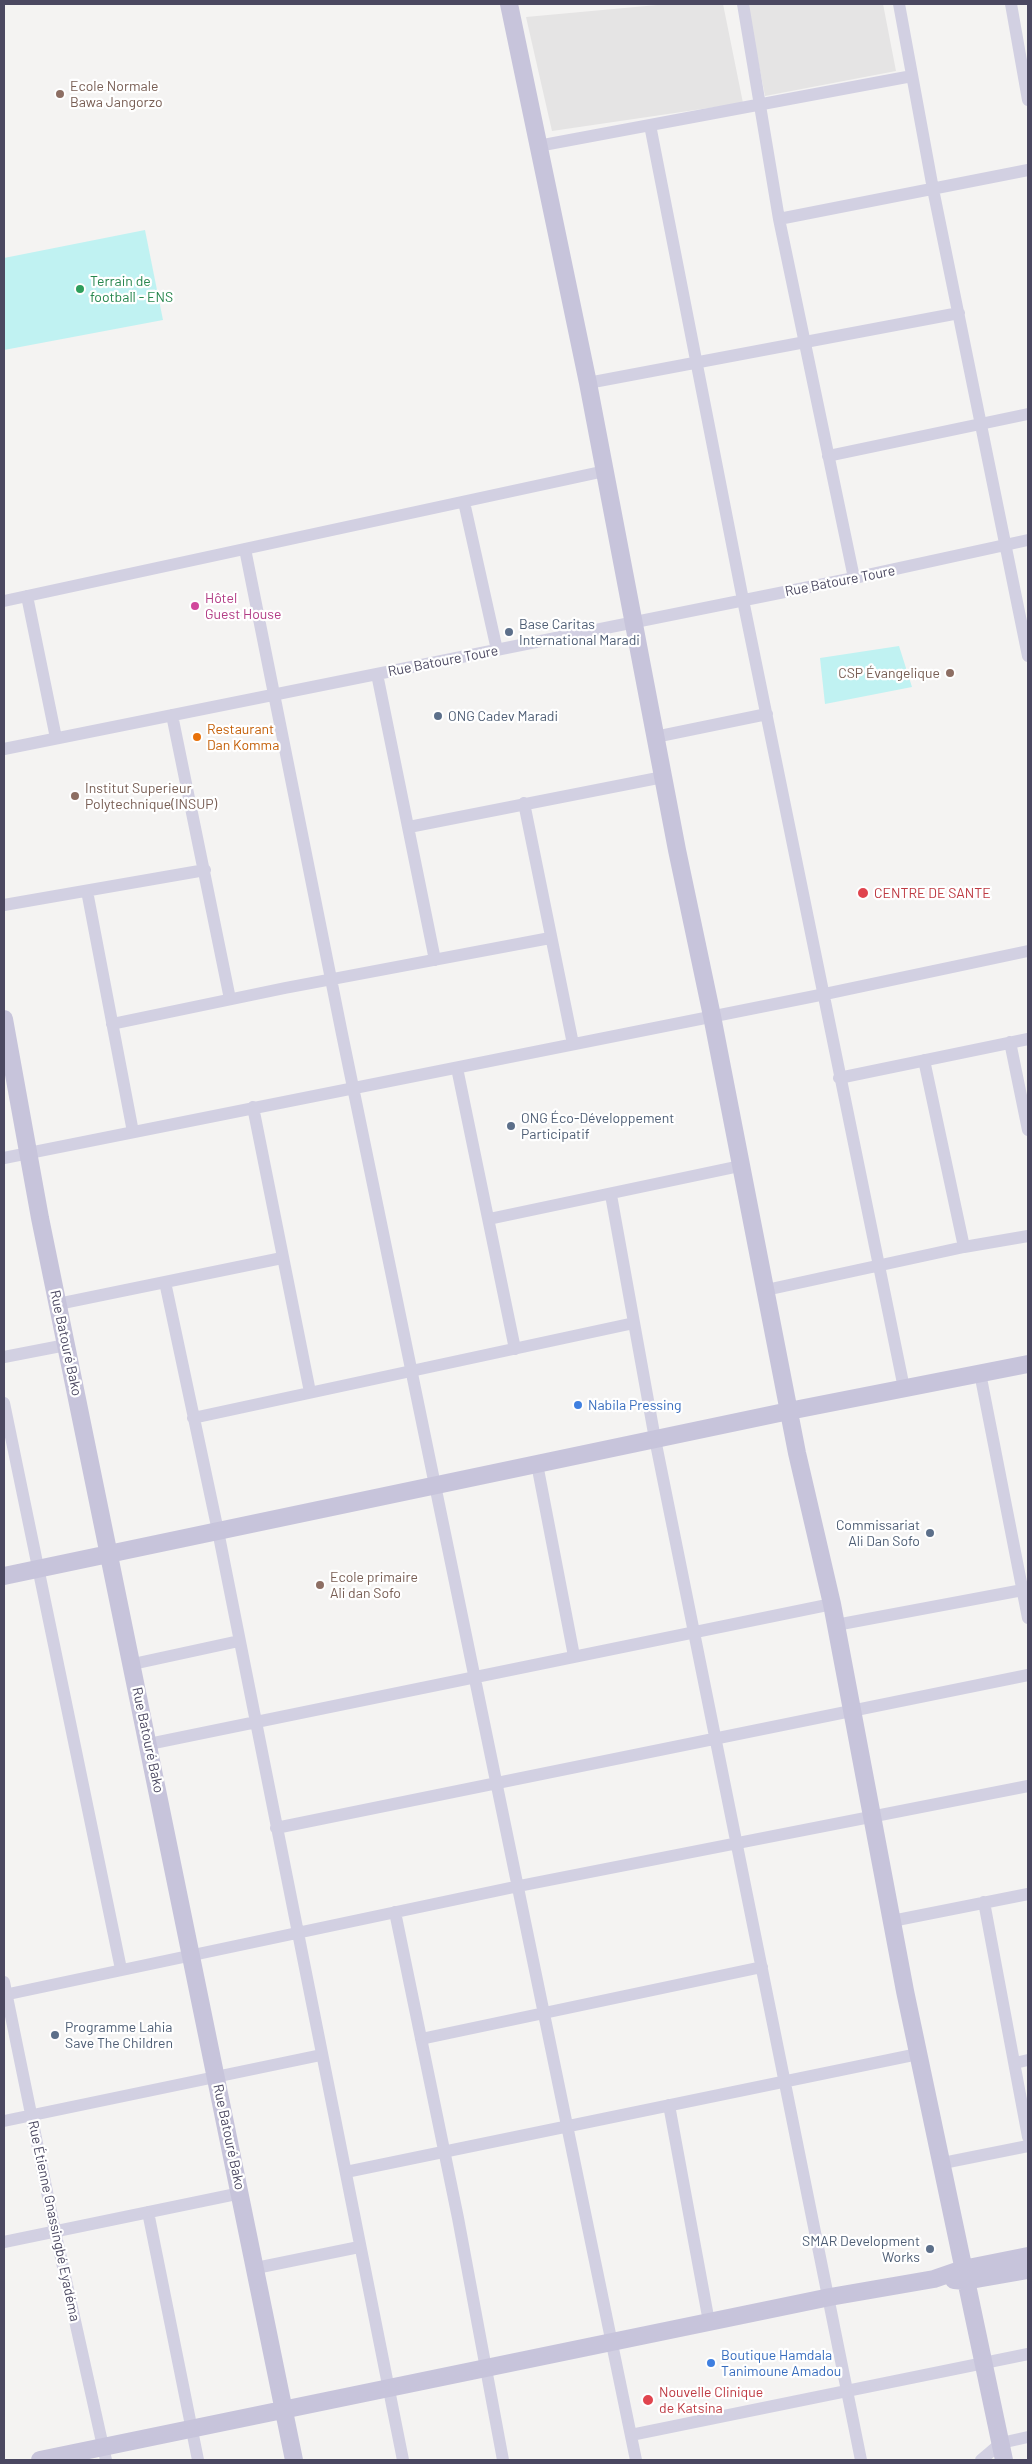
<!DOCTYPE html>
<html>
<head>
<meta charset="utf-8">
<style>
	body { margin:0 }
	#map { position:relative; width:1032px; height:2464px; overflow:hidden; background:#f4f3f2; font-family:Barlow,sans-serif }
	canvas { display:block }
	.frame { position:absolute; inset:0; border:5px solid #4b4861; pointer-events:none }
</style>
</head>
<body>
<div id="map">
<canvas width="1032" height="2464"></canvas>
<div class="frame"></div>
</div>
<script>
const context = document.querySelector('canvas').getContext('2d');
context.lineJoin = 'round';
function paint(path, color) { context.fillStyle = color; context.fill(path, 'evenodd'); }
const toPath = rows => new Path2D(rows.map(r => 'M' + r).join(''));
function strokePath(path, color, width, dash) { context.strokeStyle = color; context.lineWidth = width; context.lineCap = dash ? 'butt' : 'round'; context.setLineDash(dash || []); context.stroke(path); }
function drawText(font, color, halo, rows, align = 'center') {
  context.font = font + ' Barlow,sans-serif'; context.lineWidth = 4.5; context.setLineDash([]); context.textBaseline = 'middle'; context.strokeStyle = halo; context.fillStyle = color; for (const [text, x, y, turn = 0] of rows) {
    context.save(); context.translate(x, y); context.rotate((+turn || 0) * Math.PI / 180); context.textAlign = isNaN(turn) ? turn : align; if (halo) context.strokeText(text, 0, 0); context.fillText(text, 0, 0); context.restore();
  }
}
const education = toPath([
	[668,4,723,4,743,103,552,131,526,17],
	[747,4,883,4,896,71,765,96]
]);
const green = toPath([
	[145,230,163,320,4,350,4,258],
	[899,646,912,687,825,704,820,658]
]);
const street = toPath([
	[743,4,779,219,854,578],
	[899,4,933,189,1028,656],
	[1011,4,1028,100],
	[650,125,743,600,904,1388],
	[538,146,912,76],
	[779,219,1028,170],
	[588,383,959,313],
	[828,456,1028,414],
	[464,502,497,650],
	[245,549,342,1034,636,2460],
	[27,596,56,738],
	[4,601,605,471],
	[377,674,435,960],
	[172,715,230,999],
	[655,737,767,714],
	[4,749,854,578,1028,540],
	[524,803,573,1044],
	[409,827,663,777],
	[87,891,133,1132],
	[4,905,205,870],
	[112,1024,285,988,550,938],
	[1010,1042,1028,1130],
	[924,1060,964,1247],
	[457,1068,515,1349],
	[839,1078,1028,1039],
	[253,1107,310,1392],
	[4,1158,825,994,1028,951],
	[611,1195,655,1439,861,2460],
	[489,1219,740,1166],
	[165,1282,218,1531,403,2460],
	[766,1290,964,1247,1028,1236],
	[58,1304,282,1258],
	[4,1357,66,1345],
	[980,1373,1028,1618],
	[4,1403,121,1969],
	[193,1418,634,1323],
	[537,1464,574,1656],
	[836,1625,1028,1589],
	[133,1664,239,1641],
	[149,1744,832,1604],
	[276,1828,1028,1675],
	[984,1902,1028,2137],
	[395,1912,458,2218,503,2460],
	[892,1921,1028,1894],
	[4,1982,55,2231,106,2460],
	[4,1995,519,1886,1028,1786],
	[421,2039,762,1967],
	[1015,2063,1028,2060],
	[669,2105,709,2322],
	[4,2121,321,2055],
	[943,2163,1028,2146],
	[346,2172,918,2054],
	[148,2212,198,2460],
	[4,2242,241,2193],
	[256,2268,359,2247],
	[631,2435,1028,2354],
	[981,2460,1001,2443,1028,2437]
]);
const secondary = toPath([
	[509,4,588,383,677,850,712,1016,797,1453,832,1604,905,1991,1004,2460],
	[4,1019,40,1218,294,2460],
	[4,1576,789,1411,1028,1364],
	[954,2280,965,2281,1028,2270],
	[40,2460,830,2297,934,2279,963,2269,1028,2256]
]);
const markers = [
	[60,94,5,"#8d6e63"],
	[80,289,5,"#2e9e5b"],
	[195,606,5,"#d1479c"],
	[509,632,5,"#5c6f8a"],
	[950,673,5,"#8d6e63"],
	[438,716,5,"#5c6f8a"],
	[197,737,5,"#e8710a"],
	[75,796,5,"#8d6e63"],
	[863,893,6,"#e0444e"],
	[511,1126,5,"#5c6f8a"],
	[578,1405,5,"#3f7fe0"],
	[930,1533,5,"#5c6f8a"],
	[320,1585,5,"#8d6e63"],
	[55,2035,5,"#5c6f8a"],
	[930,2249,5,"#5c6f8a"],
	[711,2363,5,"#3f7fe0"],
	[648,2400,6,"#e0444e"]
];
const educationNames = [
	["Ecole Normale",70,86],
	["Bawa Jangorzo",70,102],
	["CSP Évangelique",940,673,"right"],
	["Institut Superieur",85,788],
	["Polytechnique(INSUP)",85,804],
	["Ecole primaire",330,1577],
	["Ali dan Sofo",330,1593]
];
const leisureNames = [
	["Terrain de",90,281],
	["football - ENS",90,297]
];
const streetNames = [
	["Rue Batoure Toure",840,581,-11],
	["Rue Batoure Toure",443,661,-11],
	["Rue Batouré Bako",66,1343,78],
	["Rue Batouré Bako",148,1740,78],
	["Rue Batouré Bako",229,2137,78],
	["Rue Étienne Gnassingbé Eyadéma",54,2221,78]
];
const hotelNames = [
	["Hôtel",205,598],
	["Guest House",205,614]
];
const serviceNames = [
	["Base Caritas",519,624],
	["International Maradi",519,640],
	["ONG Cadev Maradi",448,716],
	["ONG Éco-Développement",521,1118],
	["Participatif",521,1134],
	["Commissariat",920,1525,"right"],
	["Ali Dan Sofo",920,1541,"right"],
	["Programme Lahia",65,2027],
	["Save The Children",65,2043],
	["SMAR Development",920,2241,"right"],
	["Works",920,2257,"right"]
];
const foodNames = [
	["Restaurant",207,729],
	["Dan Komma",207,745]
];
const healthNames = [
	["CENTRE DE SANTE",874,893],
	["Nouvelle Clinique",659,2392],
	["de Katsina",659,2408]
];
const shopNames = [
	["Nabila Pressing",588,1405],
	["Boutique Hamdala",721,2355],
	["Tanimoune Amadou",721,2371]
];
paint(education, '#e5e4e4');
paint(green, '#c0f2f2');
strokePath(street, '#d2d0e2', 12);
strokePath(secondary, '#c7c4db', 18);
for (const [x, y, r, color] of markers) { const dot = new Path2D(); dot.arc(x, y, r, 0, 2 * Math.PI); context.fillStyle = color; context.fill(dot); strokePath(dot, '#fff', 2); }
drawText('14px', '#785e54', '#fff', educationNames, 'left');
drawText('14px', '#27864d', '#fff', leisureNames, 'left');
drawText('14px', '#4b4861', '#fff', streetNames);
drawText('14px', '#b23c85', '#fff', hotelNames, 'left');
drawText('14px', '#4e5e75', '#fff', serviceNames, 'left');
drawText('14px', '#c56008', '#fff', foodNames, 'left');
drawText('14px', '#be3a42', '#fff', healthNames, 'left');
drawText('14px', '#366cbe', '#fff', shopNames, 'left');
</script>
</body>
</html>
